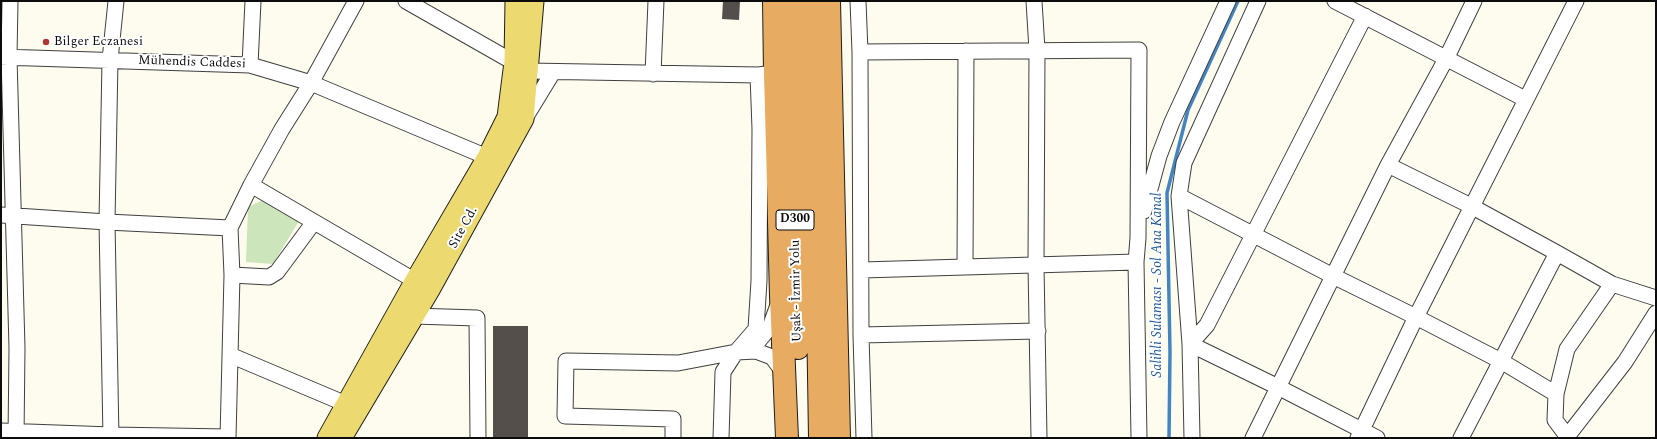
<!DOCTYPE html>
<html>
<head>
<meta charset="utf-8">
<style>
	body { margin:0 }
	#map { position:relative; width:1657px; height:439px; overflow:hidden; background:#fdfcee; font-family:Spectral,serif }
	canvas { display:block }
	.frame { position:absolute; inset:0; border:2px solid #0c0c0c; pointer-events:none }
</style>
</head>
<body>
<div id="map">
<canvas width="1657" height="439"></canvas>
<div class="frame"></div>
</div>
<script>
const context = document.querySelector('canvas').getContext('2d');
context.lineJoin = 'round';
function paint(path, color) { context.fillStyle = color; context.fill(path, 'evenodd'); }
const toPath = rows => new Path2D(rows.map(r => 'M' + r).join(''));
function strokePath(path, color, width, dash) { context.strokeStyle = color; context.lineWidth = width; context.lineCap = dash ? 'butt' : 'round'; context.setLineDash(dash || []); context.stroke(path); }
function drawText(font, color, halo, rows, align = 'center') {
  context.font = font + ' Spectral,serif'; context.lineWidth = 4; context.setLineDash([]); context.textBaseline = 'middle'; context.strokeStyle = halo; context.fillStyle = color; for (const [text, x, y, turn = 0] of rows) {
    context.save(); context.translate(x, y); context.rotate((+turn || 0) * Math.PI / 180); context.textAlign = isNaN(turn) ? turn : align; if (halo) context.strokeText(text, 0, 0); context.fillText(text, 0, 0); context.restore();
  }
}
const green = toPath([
	[263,200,299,221,273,264,246,262,248,207]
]);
const stream = toPath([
	[1169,438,1170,352,1167,193,1188,110,1238,1]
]);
const building = toPath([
	[723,1,740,1,739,20,722,19],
	[493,326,528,326,528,438,493,438]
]);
const minor = toPath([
	[10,1,9,57,17,348,16,438],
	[406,1,529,71,758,75,775,73],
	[858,1,860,52,861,335,864,438],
	[1034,1,1037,50,1036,265,1039,438],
	[1335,1,1525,99],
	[1365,16,1207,325,1190,344,1278,387,1377,438],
	[860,52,1139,50,1138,238,1136,262,1139,438],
	[1,57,250,65,311,83,487,157],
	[250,65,253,1],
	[653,74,656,1],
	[525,118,553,72],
	[1388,165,1471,206,1557,253,1612,284,1656,298],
	[251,185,424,286],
	[1179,196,1333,276,1416,317,1501,361,1556,394],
	[1144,211,1159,156,1172,122,1228,1],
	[1,215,107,222,230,228],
	[965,266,966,51],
	[862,270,1136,262],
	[232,275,269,277,277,272,314,222],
	[778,305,770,327,757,343,736,352,756,351,772,357,784,373],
	[414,316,477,318,478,438],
	[861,335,1038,331],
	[230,355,346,404],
	[1,431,111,435,228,437],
	[1567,436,1555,420,1556,394,1567,349,1612,284],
	[111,438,107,222,110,60,116,1],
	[228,438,232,275,230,228,251,185,282,129,311,83,356,1],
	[673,438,673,419,565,416,566,361,678,363,736,352],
	[721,438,723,372,736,352,756,329,759,281,760,129,758,75],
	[1192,438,1190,344,1179,196,1184,163,1258,1],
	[1253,438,1388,165,1446,59,1474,1],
	[1358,438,1416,317,1576,1],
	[1461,438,1557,253],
	[1566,438,1625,362,1656,313]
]);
const major = toPath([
	[327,438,414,282,487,157,507,117,514,62,515,1],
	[342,438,430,290,524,119,534,1]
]);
const highway = toPath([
	[774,1,775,73,781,296,787,438],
	[791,1,798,348],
	[813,1,820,438],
	[829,1,839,438]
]);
const markers = [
	[46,42,4,"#af3731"]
];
const shields = [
	[795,220,38]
];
const shieldNames = [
	["D300",795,220]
];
const poiNames = [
	["Bilger Eczanesi",54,42]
];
const streetNames = [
	["Mühendis Caddesi",192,63,2],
	["Site Cd.",464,228,-61],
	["Uşak - İzmir Yolu",797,291,-91]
];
const waterNames = [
	["Salihli Sulaması - Sol Ana Kanal",1158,285,-90]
];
paint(green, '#cce5ba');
strokePath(stream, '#4484c0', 3.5);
paint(building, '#544f4a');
strokePath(minor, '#3f3f3f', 17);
strokePath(major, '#1d1d1d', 21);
strokePath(highway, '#1d1d1d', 24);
strokePath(minor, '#fff', 15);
strokePath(major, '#ecd96f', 19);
strokePath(highway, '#e7ab62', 22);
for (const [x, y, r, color] of markers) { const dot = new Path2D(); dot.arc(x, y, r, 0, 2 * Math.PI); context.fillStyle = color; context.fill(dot); strokePath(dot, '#fff', 1.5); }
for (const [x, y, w] of shields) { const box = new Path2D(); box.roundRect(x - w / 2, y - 10, w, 20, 3); context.fillStyle = '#fff'; context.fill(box); strokePath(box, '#0c0c0c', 1); }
drawText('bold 12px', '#0c0c0c', null, shieldNames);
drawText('13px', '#0c0c0c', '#fff', poiNames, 'left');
drawText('13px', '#0c0c0c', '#fff', streetNames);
drawText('italic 14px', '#215792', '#fff', waterNames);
</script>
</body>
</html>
